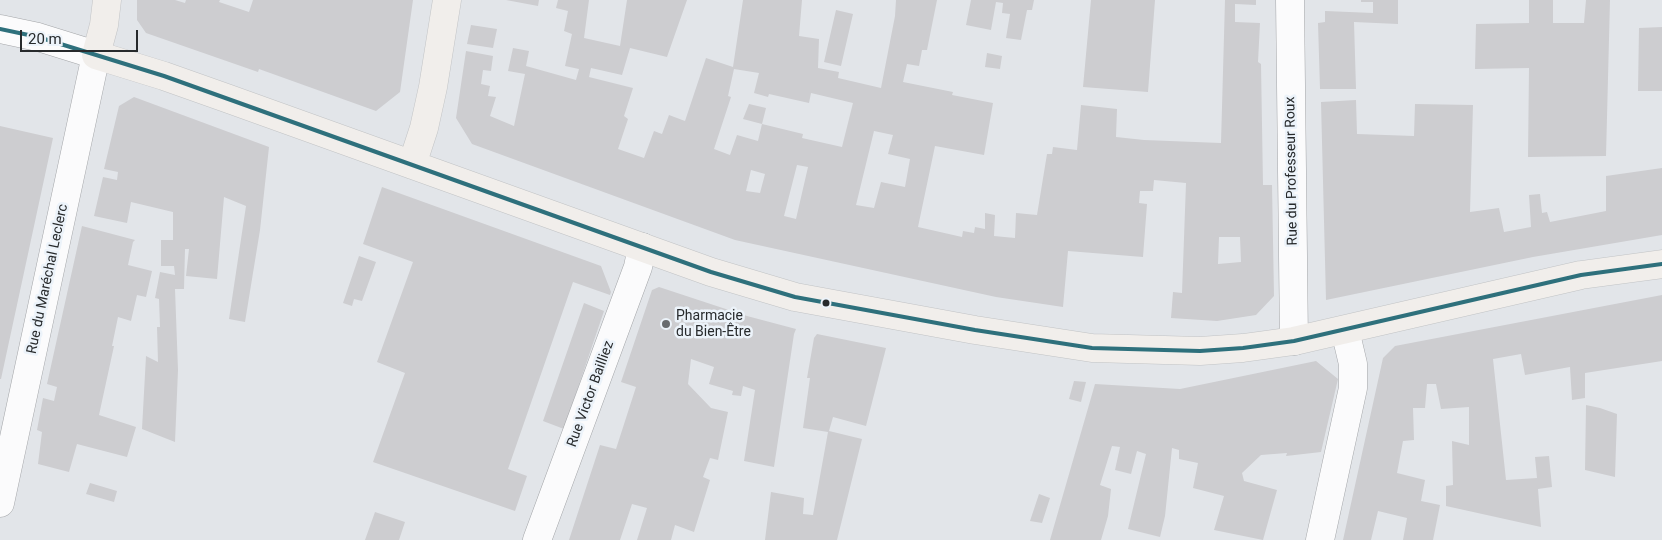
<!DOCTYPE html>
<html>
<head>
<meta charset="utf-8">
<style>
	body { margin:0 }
	#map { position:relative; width:1662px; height:540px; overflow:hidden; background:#e2e5e9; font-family:Roboto,sans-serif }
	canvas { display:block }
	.scale { position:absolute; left:20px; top:30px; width:118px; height:22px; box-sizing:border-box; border:2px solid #272a2c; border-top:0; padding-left:6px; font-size:15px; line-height:18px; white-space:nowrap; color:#272a2c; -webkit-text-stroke:4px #ecf3fa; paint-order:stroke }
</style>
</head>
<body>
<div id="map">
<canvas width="1662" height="540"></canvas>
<div class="scale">20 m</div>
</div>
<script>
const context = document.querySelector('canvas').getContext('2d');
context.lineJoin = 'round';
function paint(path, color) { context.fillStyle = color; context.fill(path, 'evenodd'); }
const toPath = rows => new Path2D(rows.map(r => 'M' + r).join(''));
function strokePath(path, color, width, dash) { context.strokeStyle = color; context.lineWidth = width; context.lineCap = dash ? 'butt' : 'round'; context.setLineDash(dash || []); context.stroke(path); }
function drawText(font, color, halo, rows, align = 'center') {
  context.font = font + ' Roboto,sans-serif'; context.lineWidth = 5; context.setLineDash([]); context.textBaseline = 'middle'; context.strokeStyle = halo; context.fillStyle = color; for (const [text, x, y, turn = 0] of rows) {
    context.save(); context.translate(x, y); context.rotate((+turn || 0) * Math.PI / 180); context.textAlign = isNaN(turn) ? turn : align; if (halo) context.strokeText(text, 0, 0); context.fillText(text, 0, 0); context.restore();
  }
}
const building = toPath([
	[137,0,175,0,185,3,186,0,220,0,219,2,249,12,253,0,413,0,400,92,376,111,259,69,258,72,146,33,137,20],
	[506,0,539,0,538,6],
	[558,0,589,0,584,38,620,46,627,0,687,0,667,57,630,48,622,75,591,68,589,77,633,88,624,116,628,119,618,149,644,158,654,131,662,134,669,115,685,121,706,58,733,67,743,0,802,0,799,36,819,39,818,68,839,72,838,78,881,88,895,16,896,0,937,0,927,50,922,50,919,66,907,64,903,82,953,92,952,95,993,103,984,155,935,146,918,227,962,237,963,231,974,233,975,227,985,229,985,213,995,215,994,236,1015,238,1016,213,1037,215,1047,154,1052,154,1053,147,1077,150,1081,105,1117,109,1116,137,1144,140,1221,143,1225,0,1256,0,1256,5,1235,4,1235,22,1260,23,1258,62,1261,64,1263,185,1272,185,1274,296,1256,315,1217,321,1171,318,1173,292,1182,293,1186,183,1154,180,1153,191,1140,191,1139,203,1147,204,1143,257,1068,251,1063,307,996,297,735,240,472,144,456,118,466,51,493,56,491,71,483,70,481,84,490,86,488,96,496,97,490,116,514,126,525,74,508,71,513,48,529,51,526,66,576,80,579,69,565,66,572,34,564,31,568,11,556,8],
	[734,69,759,73,754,93,768,97,769,94,809,103,811,93,853,103,842,147,802,138,803,134,762,124,758,141,737,135,730,155,714,149,731,97,728,96],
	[874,131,893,135,888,154,910,159,905,187,881,182,874,208,856,205],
	[797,165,808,167,796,219,784,216],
	[751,170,765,174,760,193,746,191],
	[1219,237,1240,237,1241,262,1218,264],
	[971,0,1034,0,1032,10,1027,10,1021,40,1006,38,1010,14,1002,13,1003,3,996,2,991,30,966,25],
	[1091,0,1155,0,1148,92,1083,87],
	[1361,0,1398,0,1398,24,1354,22,1356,89,1320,89,1318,23,1325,22,1325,11,1373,13,1373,2,1361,2],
	[1529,0,1553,0,1553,23,1584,23,1586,0,1610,0,1606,156,1528,157,1529,68,1475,69,1476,24,1529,23],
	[836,10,853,14,841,66,824,62],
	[471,25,497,29,493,48,467,44],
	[1662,27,1662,91,1638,91,1639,28],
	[987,53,1002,56,1000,69,985,67],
	[134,97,269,147,260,230,245,322,229,319,246,206,224,197,217,279,186,276,189,249,185,249,184,289,175,289,178,370,175,442,142,429,146,356,158,362,157,327,160,327,159,299,155,298,160,272,175,275,174,266,161,266,161,240,173,240,173,212,131,202,127,223,94,216,103,177,117,180,118,172,104,169,119,106],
	[1356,100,1357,134,1414,136,1415,104,1473,105,1470,212,1499,208,1504,232,1531,227,1529,195,1540,194,1542,213,1547,212,1550,222,1606,211,1606,176,1662,168,1662,235,1533,257,1326,300,1321,102],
	[749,104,766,108,762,124,743,119],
	[0,126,53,138,1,379,0,379],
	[382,187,601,266,611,292,610,295,573,282,508,469,527,476,515,511,373,462,405,373,377,362,413,262,363,244],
	[82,226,135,240,133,242,128,265,152,271,146,297,137,295,131,321,118,317,112,346,114,346,99,415,136,427,127,457,77,444,69,472,38,464,42,432,37,430,43,398,54,401,57,387,47,384],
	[359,256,376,262,362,301,354,299,352,306,343,303],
	[659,287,747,316,796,329,794,334,774,467,744,461,755,390,743,386,741,396,732,395,733,391,709,384,714,367,691,359,688,384,711,408,728,412,718,460,710,458,703,477,710,480,694,532,675,525,671,540,637,540,647,508,632,504,620,540,569,540,600,445,616,449,636,387,621,382,652,290],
	[1662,295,1662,361,1585,373,1585,398,1572,400,1570,367,1525,375,1521,354,1493,359,1506,480,1537,478,1535,457,1549,456,1552,487,1538,489,1541,527,1446,506,1446,486,1453,485,1452,441,1469,445,1469,407,1441,409,1436,384,1427,384,1425,408,1413,408,1414,440,1403,441,1397,473,1425,480,1421,501,1440,505,1433,540,1403,540,1407,518,1378,511,1371,540,1343,540,1383,358,1395,346],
	[584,303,604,311,564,429,543,421],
	[817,334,886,348,866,426,833,417,829,431,862,439,837,540,765,540,771,492,804,498,803,514,813,515,828,432,803,428,810,378,807,378,814,338],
	[1316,361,1338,379,1321,452,1286,456,1287,453,1261,455,1242,473,1244,481,1277,490,1263,540,1214,530,1224,496,1193,488,1198,463,1179,459,1179,450,1172,448,1165,516,1160,537,1128,529,1146,454,1137,451,1131,474,1115,470,1120,447,1112,446,1100,485,1111,489,1108,516,1101,540,1050,540,1095,384,1180,389],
	[1074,381,1086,382,1081,402,1069,399],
	[1586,405,1600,408,1617,414,1615,477,1585,470],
	[90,483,117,491,114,502,86,494],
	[1039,494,1050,498,1042,523,1030,521],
	[375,512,405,522,399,540,365,540]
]);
const minor = toPath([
	[1290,0,1294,341],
	[0,29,38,37,96,55,0,503],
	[537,540,638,267,642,247],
	[1320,540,1353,388,1353,364,1345,330]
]);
const major = toPath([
	[107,0,104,25,96,55,164,76,229,99,711,272,795,297,975,330,1092,348,1200,351,1243,348,1294,341,1581,275,1662,264],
	[412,165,424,128,433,87,447,0]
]);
const bus1 = toPath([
	[0,29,38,37,164,76,711,272,795,297,975,330,1092,348,1200,351,1243,348,1294,341,1581,275,1662,264]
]);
const markers = [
	[826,303,4.5,"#272a2c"],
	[666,324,5,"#686b6e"]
];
const streetNames = [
	["Rue du Professeur Roux",1292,171,-91],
	["Rue du Maréchal Leclerc",48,279,-78],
	["Rue Victor Bailliez",591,394,-70]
];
const poiNames = [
	["Pharmacie",676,316],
	["du Bien-Être",676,332]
];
paint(building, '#cdcdd0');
strokePath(minor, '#a3a5a8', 29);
strokePath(major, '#c1c3c5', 29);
strokePath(minor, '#fbfbfc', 28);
strokePath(major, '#f1eeeb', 28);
strokePath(bus1, '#2e707c', 4);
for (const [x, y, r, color] of markers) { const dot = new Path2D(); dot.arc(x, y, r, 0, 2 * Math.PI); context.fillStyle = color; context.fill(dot); strokePath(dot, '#ecf3fa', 2); }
drawText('14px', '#272a2c', '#ecf3fa', streetNames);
drawText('14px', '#272a2c', '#ecf3fa', poiNames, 'left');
</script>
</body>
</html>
